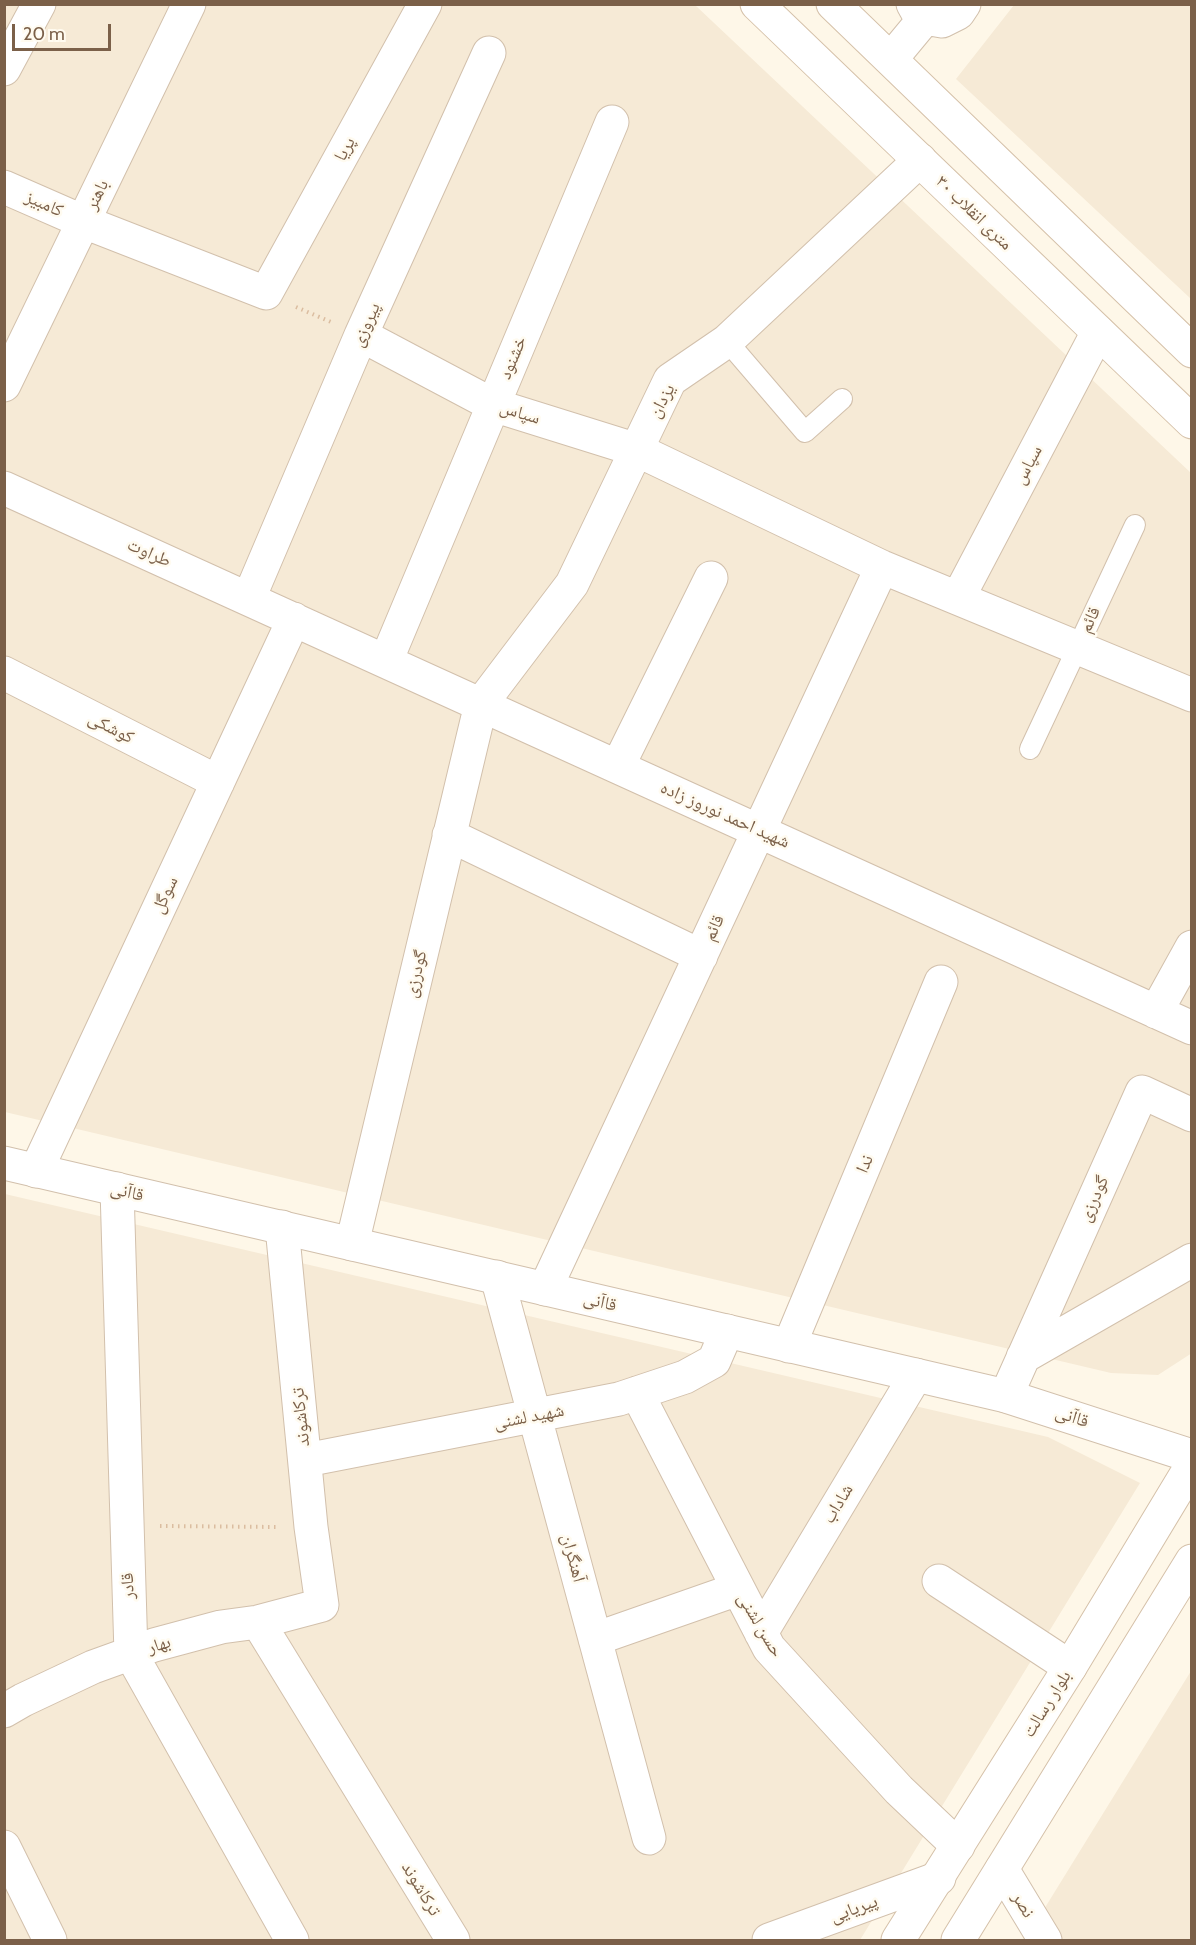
<!DOCTYPE html>
<html>
<head>
<meta charset="utf-8">
<style>
	body { margin:0 }
	#map { position:relative; width:1196px; height:1945px; overflow:hidden; background:#fef7e8; font-family:Cabin,sans-serif }
	canvas { display:block }
	.frame { position:absolute; inset:0; border:6px solid #7b6049; pointer-events:none }
	.scale { position:absolute; left:12px; top:24px; width:99px; height:27px; box-sizing:border-box; border:3px solid #7b6049; border-top:0; padding-left:8px; font-size:18px; line-height:21px; white-space:nowrap; color:#7b6049; -webkit-text-stroke:4px #fffbf0; paint-order:stroke }
</style>
</head>
<body>
<div id="map">
<canvas width="1196" height="1945"></canvas>
<div class="frame"></div>
<div class="scale">20 m</div>
</div>
<script>
const context = document.querySelector('canvas').getContext('2d');
context.lineJoin = 'round';
function paint(path, color) { context.fillStyle = color; context.fill(path, 'evenodd'); }
const toPath = rows => new Path2D(rows.map(r => 'M' + r).join(''));
function strokePath(path, color, width, dash) { context.strokeStyle = color; context.lineWidth = width; context.lineCap = dash ? 'butt' : 'round'; context.setLineDash(dash || []); context.stroke(path); }
function drawText(font, color, halo, rows, align = 'center') {
  context.font = font + ' Cabin,"Noto Naskh Arabic",sans-serif'; context.lineWidth = 5; context.setLineDash([]); context.textBaseline = 'middle'; context.strokeStyle = halo; context.fillStyle = color; for (const [text, x, y, turn = 0] of rows) {
    context.save(); context.translate(x, y); context.rotate((+turn || 0) * Math.PI / 180); context.textAlign = isNaN(turn) ? turn : align; if (halo) context.strokeText(text, 0, 0); context.fillText(text, 0, 0); context.restore();
  }
}
const residential = toPath([
	[5,5,695,5,1191,473,1192,1353,1158,1375,1111,1373,5,1112],
	[1014,5,1191,5,1191,299,956,79],
	[5,1194,1048,1437,1140,1483,860,1940,5,1940],
	[1191,1671,1191,1940,1025,1940]
]);
const path = toPath([
	[296,307,331,322],
	[160,1526,278,1527]
]);
const service = toPath([
	[727,341,805,432,842,399],
	[1030,749,1135,525]
]);
const minor = toPath([
	[4,69,39,4],
	[4,187,84,222,266,293,425,4],
	[361,335,493,405,637,450,882,567,1192,695],
	[4,385,189,4],
	[4,488,1192,1028],
	[249,598,361,335,489,53],
	[958,598,1098,332],
	[386,661,612,122],
	[4,673,218,782],
	[618,766,711,578],
	[449,835,701,956],
	[1156,1012,1192,947],
	[36,1171,294,619],
	[117,1189,131,1654,292,1940],
	[352,1244,481,704,572,584,670,380,727,341,920,160],
	[497,1277,649,1838],
	[545,1289,882,567],
	[789,1346,941,982],
	[1023,1357,1192,1260],
	[637,1393,769,1648,899,1790,958,1846],
	[1006,1396,1142,1092,1192,1115],
	[306,1460,619,1399,685,1377,714,1361,727,1331],
	[939,1581,1070,1667],
	[258,1622,453,1940],
	[761,1633,916,1375],
	[595,1639,738,1589],
	[4,1711,23,1700,93,1667,154,1645,221,1627,258,1622,322,1605,311,1527,282,1227],
	[4,1847,50,1940],
	[1002,1869,1045,1940],
	[769,1940,939,1878]
]);
const tertiary = toPath([
	[913,4,918,13,925,18,942,21,958,13,964,4],
	[891,59,925,18],
	[4,1163,1006,1396,1192,1456]
]);
const secondary = toPath([
	[757,4,1192,422],
	[833,4,1192,351],
	[898,1940,1070,1667,1192,1465],
	[958,1940,1192,1561]
]);
const streetNames = [
	["پریا",345,149,-61],
	["باهنر",97,195,-64],
	["کامبیز",44,204,24],
	["۳۰ متری انقلاب",974,213,44],
	["پیروزی",366,325,-66],
	["خشنود",513,358,-67],
	["یزدان",662,401,-62],
	["سپاس",520,413,17],
	["سپاس",1028,465,-62],
	["طراوت",149,553,24],
	["قائم",1090,620,-65],
	["کوشکی",111,728,27],
	["شهید احمد نوروز زاده",725,815,24],
	["سوگل",165,895,-65],
	["قائم",714,928,-65],
	["گودرزی",416,974,-77],
	["ندا",865,1164,-67],
	["قاآنی",127,1192,13],
	["گودرزی",1094,1199,-66],
	["قاآنی",600,1302,13],
	["ترکاشوند",301,1417,-96],
	["شهید لشنی",529,1417,-11],
	["قاآنی",1072,1417,18],
	["شاداب",838,1504,-59],
	["آهنگران",573,1558,75],
	["قادر",128,1586,-92],
	["حسن لشنی",760,1625,59],
	["بهار",159,1645,-17],
	["بلوار رسالت",1047,1704,-58],
	["ترکاشوند",421,1889,59],
	["نصر",1023,1905,59],
	["پیریایی",854,1909,-20]
];
paint(residential, '#f6ead6');
strokePath(service, '#d2c0ac', 22);
strokePath(minor, '#d2c0ac', 35);
strokePath(tertiary, '#d2c0ac', 35);
strokePath(secondary, '#d5c1a9', 35);
strokePath(path, '#dbbda0', 4, [1.5, 4.5]);
strokePath(service, '#fff', 20);
strokePath(minor, '#fff', 33);
strokePath(tertiary, '#fff', 33);
strokePath(secondary, '#fff', 33);
drawText('18px', '#7b6049', '#fffbf0', streetNames);
</script>
</body>
</html>
